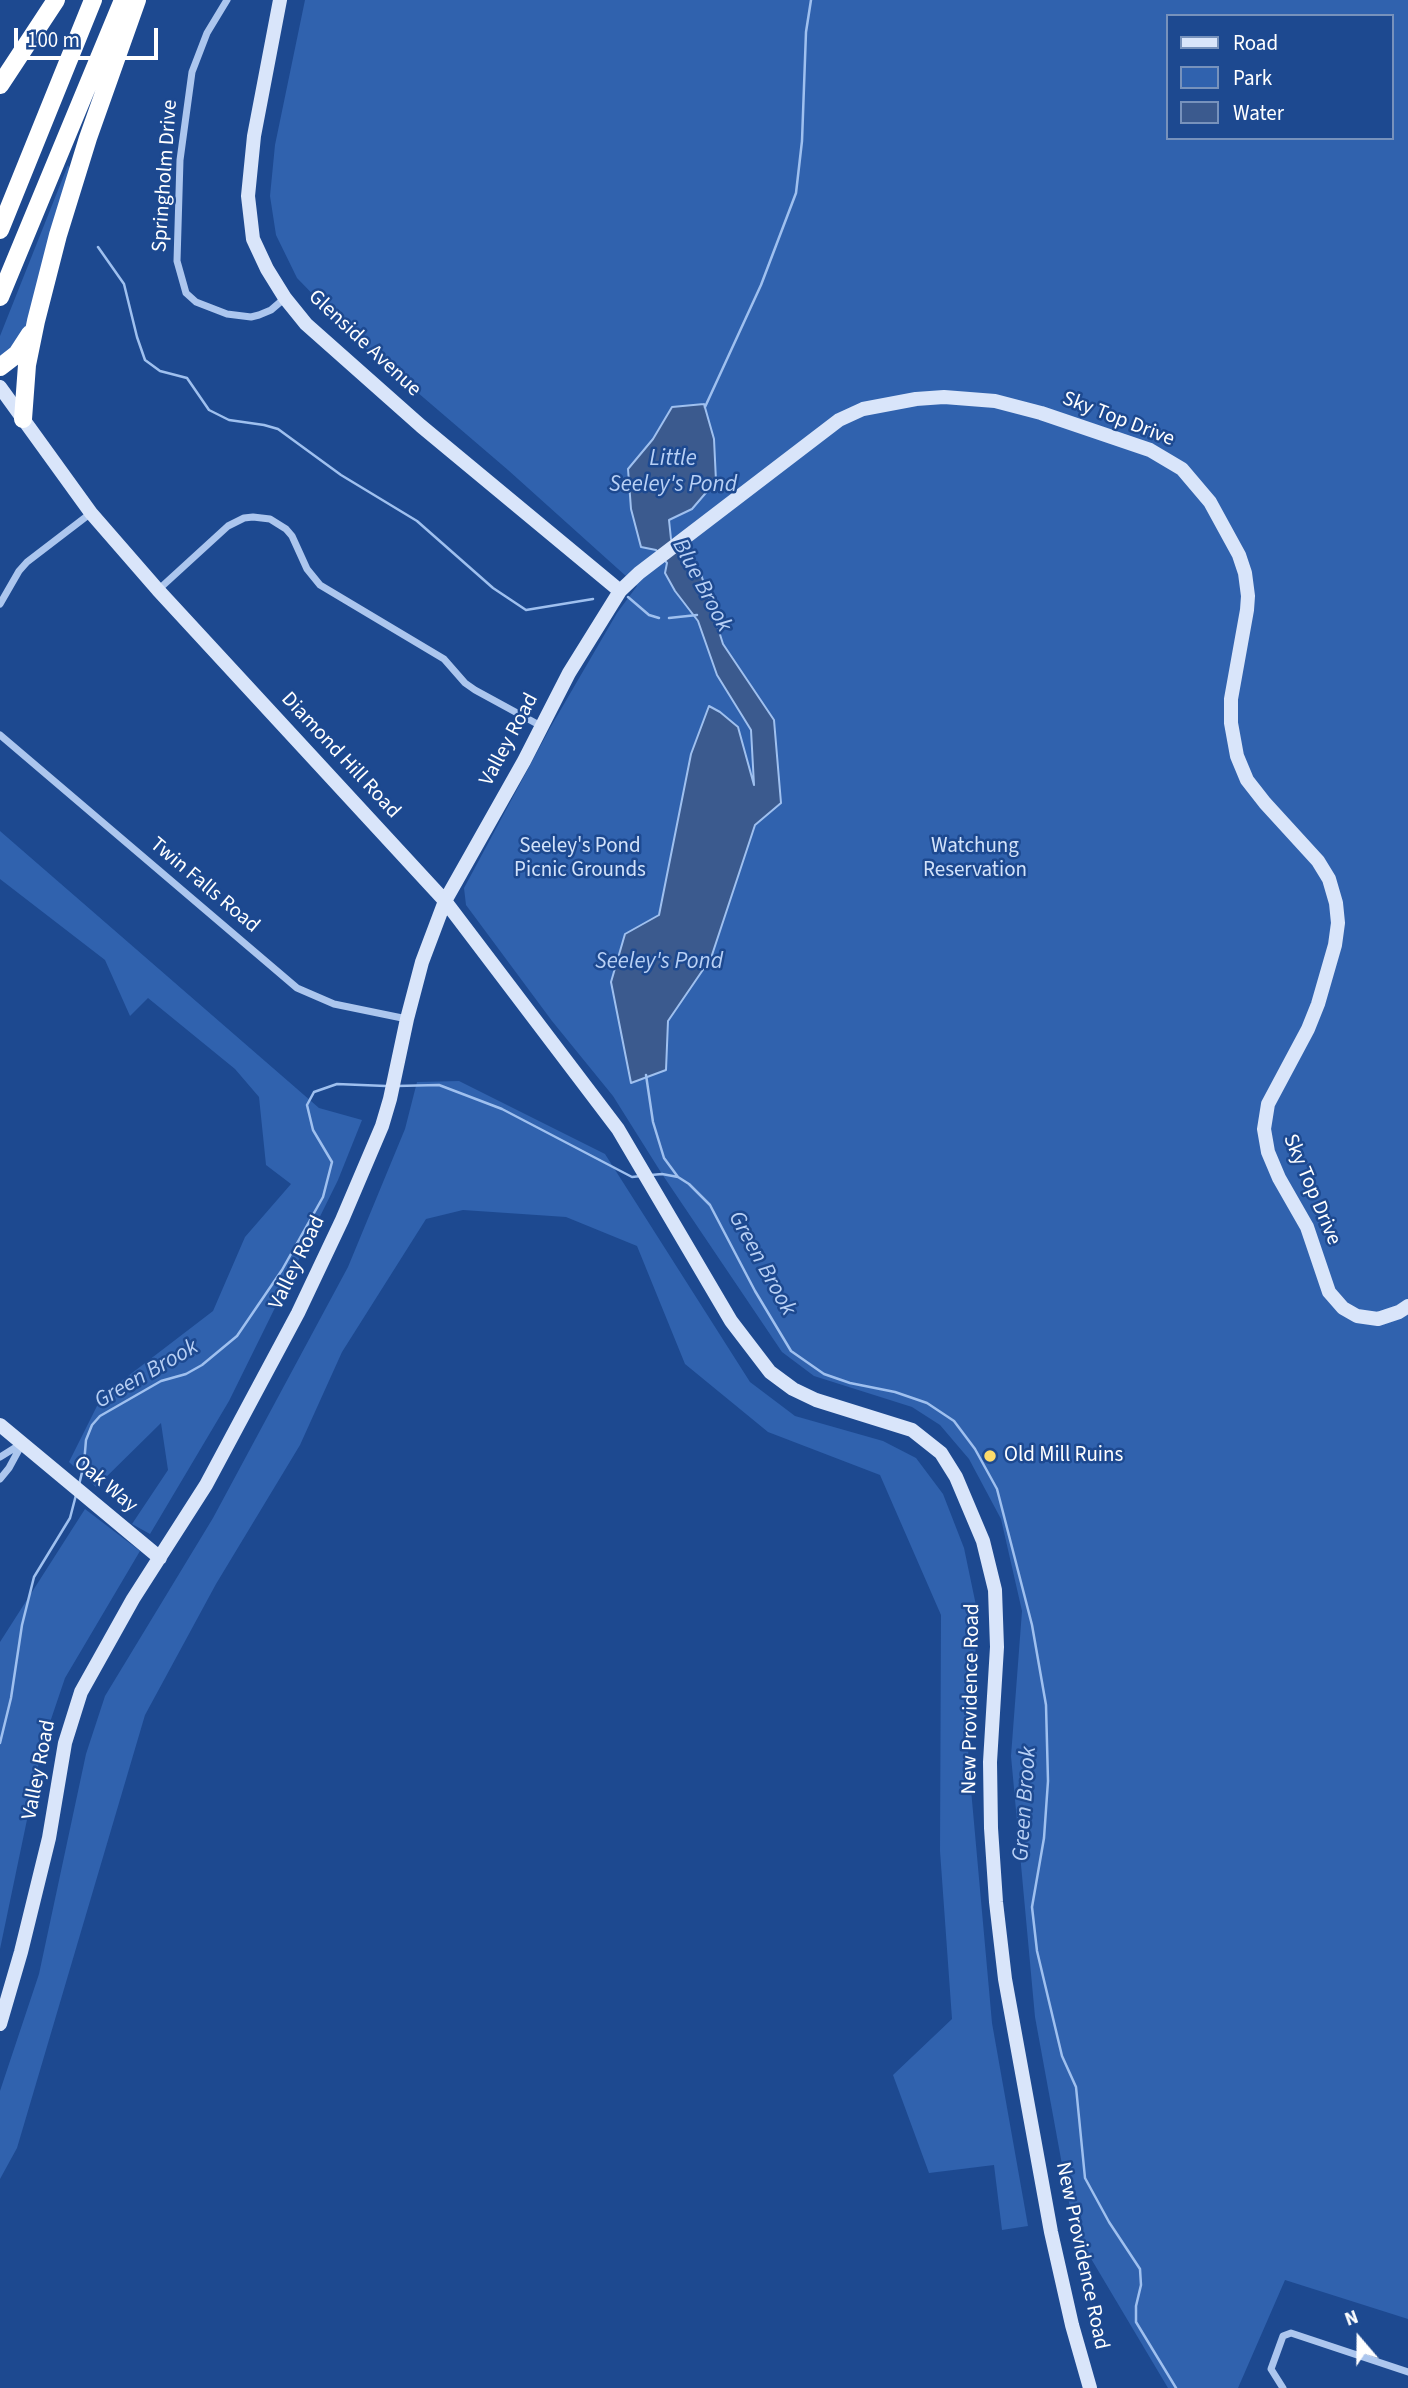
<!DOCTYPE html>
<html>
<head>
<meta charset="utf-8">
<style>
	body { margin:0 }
	#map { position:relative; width:1408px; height:2388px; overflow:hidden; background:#1d4990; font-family:"Source Sans 3",sans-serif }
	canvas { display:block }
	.legend { position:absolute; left:1166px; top:14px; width:228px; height:126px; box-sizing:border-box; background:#1d4990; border:2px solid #7792bc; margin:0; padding:9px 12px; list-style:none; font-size:21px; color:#fff }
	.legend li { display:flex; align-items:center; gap:14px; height:35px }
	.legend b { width:35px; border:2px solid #7792bc }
	.north { position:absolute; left:1324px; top:2304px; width:70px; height:70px; -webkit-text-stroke:5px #1d4990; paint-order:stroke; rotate:340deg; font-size:19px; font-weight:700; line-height:28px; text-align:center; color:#fff }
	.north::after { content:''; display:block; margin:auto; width:24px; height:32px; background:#fff; clip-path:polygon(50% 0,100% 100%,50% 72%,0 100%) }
	.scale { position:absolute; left:14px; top:28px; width:144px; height:32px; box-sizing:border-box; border:4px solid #fff; border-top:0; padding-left:9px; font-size:21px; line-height:24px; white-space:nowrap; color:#fff; -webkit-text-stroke:5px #1d4990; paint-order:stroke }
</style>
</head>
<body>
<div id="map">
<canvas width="1408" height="2388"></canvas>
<ul class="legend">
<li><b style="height:9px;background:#d9e5fa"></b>Road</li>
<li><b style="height:19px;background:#3062ae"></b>Park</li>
<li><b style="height:19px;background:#3b5a8e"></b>Water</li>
</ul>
<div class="north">N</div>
<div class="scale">100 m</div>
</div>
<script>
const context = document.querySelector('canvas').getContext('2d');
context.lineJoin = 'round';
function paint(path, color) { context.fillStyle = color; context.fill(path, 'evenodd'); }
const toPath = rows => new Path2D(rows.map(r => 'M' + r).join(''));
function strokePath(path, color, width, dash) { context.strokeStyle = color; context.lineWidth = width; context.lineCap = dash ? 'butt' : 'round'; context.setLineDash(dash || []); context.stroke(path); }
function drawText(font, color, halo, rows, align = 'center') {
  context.font = font + ' "Source Sans 3",sans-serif'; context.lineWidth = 5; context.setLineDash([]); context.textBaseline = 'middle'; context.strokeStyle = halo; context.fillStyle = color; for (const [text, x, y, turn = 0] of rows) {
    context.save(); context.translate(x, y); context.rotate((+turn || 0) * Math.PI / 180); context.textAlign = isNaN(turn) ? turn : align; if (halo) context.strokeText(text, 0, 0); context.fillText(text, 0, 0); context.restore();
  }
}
const green = toPath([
	[305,0,1408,0,1408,2319,1285,2280,1238,2388,1168,2388,1074,2230,1035,2017,1011,1756,1022,1611,1001,1519,969,1459,940,1425,912,1407,814,1376,782,1352,662,1174,613,1096,552,1021,466,905,464,888,550,728,617,613,637,586,508,470,361,344,297,278,276,235,270,196,275,145],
	[1168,16,1392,16,1392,138,1168,138],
	[68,165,71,171,25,336,0,360,0,336],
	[0,831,319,1108,362,1120,338,1180,229,1401,150,1534,132,1524,168,1470,161,1423,96,1487,69,1462,102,1396,213,1311,245,1237,291,1184,266,1165,259,1097,235,1069,148,998,130,1016,105,960,0,879],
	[459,1081,605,1154,750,1382,795,1416,883,1441,916,1458,943,1494,964,1548,978,1615,968,1756,992,2023,1028,2226,1002,2230,994,2165,929,2173,893,2075,952,2019,940,1851,941,1615,880,1475,768,1432,685,1364,637,1246,566,1217,463,1210,426,1219,342,1352,300,1445,216,1584,145,1715,17,2148,0,2179,0,2091,39,1974,86,1754,105,1696,213,1518,348,1267,405,1129,417,1082],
	[85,1509,140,1551,65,1678,43,1743,0,1949,0,1642]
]);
const water = toPath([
	[704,404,714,439,716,481,692,509,669,520,671,539,681,553,700,571,723,644,774,720,781,803,755,825,711,958,668,1021,666,1070,631,1083,611,982,625,934,659,915,691,754,709,706,720,712,738,727,754,785,751,730,717,675,698,621,675,591,665,573,667,563,656,550,641,547,631,509,628,469,653,439,672,407,704,404]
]);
const stream = toPath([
	[98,247,124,284,137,337,145,360,160,371,187,378,209,410,229,420,264,425,278,429,341,475,417,521,493,588,526,610,593,599],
	[705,407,761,285,796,193,802,141,806,32,811,0],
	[628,597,649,615,659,618],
	[669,618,697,615],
	[646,1075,653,1122,664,1158,678,1177],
	[396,1086,439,1085,502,1109,632,1177,641,1176],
	[651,1175,662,1174,678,1177,689,1184,710,1205,755,1291,791,1351,824,1374,850,1383,895,1392,927,1403,954,1421,975,1449,997,1489,1032,1625,1046,1705,1048,1781,1044,1838,1032,1907,1037,1951,1062,2056,1076,2087,1085,2178,1109,2222,1140,2269,1141,2285,1136,2306,1136,2322,1176,2388],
	[79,1485,84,1464,86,1440,92,1425,100,1416,161,1381,186,1374,202,1365,237,1336,282,1270,323,1197,332,1162,313,1130,307,1105,314,1092,337,1084,386,1086],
	[0,1743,11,1698,22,1625,34,1577,70,1518,76,1495]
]);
const street = toPath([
	[227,0,207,33,192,72,180,160,177,261,186,293,196,302,227,314,251,317,259,315,271,310,285,298],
	[158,590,228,526,244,518,253,517,270,519,286,529,292,536,307,569,320,585,444,659,465,683,475,690,541,726],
	[0,604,19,571,27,562,91,513],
	[0,735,297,988,334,1004,407,1019],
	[0,1457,21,1444],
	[0,1479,9,1468,22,1444],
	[1283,2388,1271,2369,1283,2336,1291,2333,1408,2372]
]);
const secondary = toPath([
	[280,0,254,136,248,196,253,239,267,269,285,298,306,324,421,426,620,591],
	[0,387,91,513,158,590,445,901,618,1129,731,1321,770,1372,793,1389,816,1400,912,1430,941,1453,956,1477,983,1541,995,1590,997,1647,990,1762,991,1828,996,1902,1005,1979,1051,2232,1072,2325,1090,2388],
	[0,1425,160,1558],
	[0,2024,21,1952,49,1838,65,1743,81,1692,133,1599,206,1485,298,1313,342,1220,382,1126,390,1099,407,1019,422,962,445,901,524,761,569,673,620,591,639,573,839,420,863,409,916,399,944,397,995,401,1041,413,1150,450,1182,469,1210,502,1239,555,1245,573,1248,596,1247,610,1231,699,1231,723,1237,756,1247,780,1265,803,1318,861,1329,879,1336,903,1338,923,1335,945,1318,1004,1308,1029,1268,1104,1264,1129,1268,1152,1279,1178,1307,1227,1329,1292,1343,1308,1357,1316,1378,1319,1399,1312,1408,1306]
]);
const highway = toPath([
	[0,85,56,0],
	[0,230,93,0],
	[0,297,123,0],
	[0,367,17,354,30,334],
	[23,419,27,365,36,321,58,235,88,138,137,0]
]);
const markers = [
	[990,1456,7,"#fddb6b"]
];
const streetNames = [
	["Springholm Drive",166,176,-86],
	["Glenside Avenue",364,344,43],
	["Sky Top Drive",1118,420,21],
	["Valley Road",510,740,-62],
	["Diamond Hill Road",340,756,47],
	["Twin Falls Road",204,886,40],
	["Sky Top Drive",1311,1190,67],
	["Valley Road",298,1263,-64],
	["Oak Way",105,1485,40],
	["New Providence Road",972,1699,-89],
	["Valley Road",40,1770,-79],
	["New Providence Road",1081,2256,78]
];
const parkNames = [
	["Seeley's Pond",580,847],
	["Picnic Grounds",580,871],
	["Watchung",975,847],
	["Reservation",975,871]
];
const poiNames = [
	["Old Mill Ruins",1004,1456]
];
const waterNames = [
	["Little",673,460],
	["Seeley's Pond",673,486],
	["Blue Brook",701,586,62],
	["Seeley's Pond",659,963],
	["Green Brook",761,1264,61],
	["Green Brook",147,1375,-30],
	["Green Brook",1026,1804,-86]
];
paint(green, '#3062ae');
paint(water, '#3b5a8e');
strokePath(water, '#9fc0ef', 2);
strokePath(stream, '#9fc0ef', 2.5);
strokePath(street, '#acc6ee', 7);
strokePath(secondary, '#d9e5fa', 14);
strokePath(highway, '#fff', 18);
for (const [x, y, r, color] of markers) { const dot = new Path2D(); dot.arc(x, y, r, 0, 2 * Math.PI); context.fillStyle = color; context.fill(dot); strokePath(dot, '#1d4990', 2.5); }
drawText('21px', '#fff', '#1d4990', streetNames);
drawText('21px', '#d2e2fa', '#1d4990', parkNames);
drawText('21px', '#fff', '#1d4990', poiNames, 'left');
drawText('italic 23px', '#b8d0f5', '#1d4990', waterNames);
</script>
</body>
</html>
